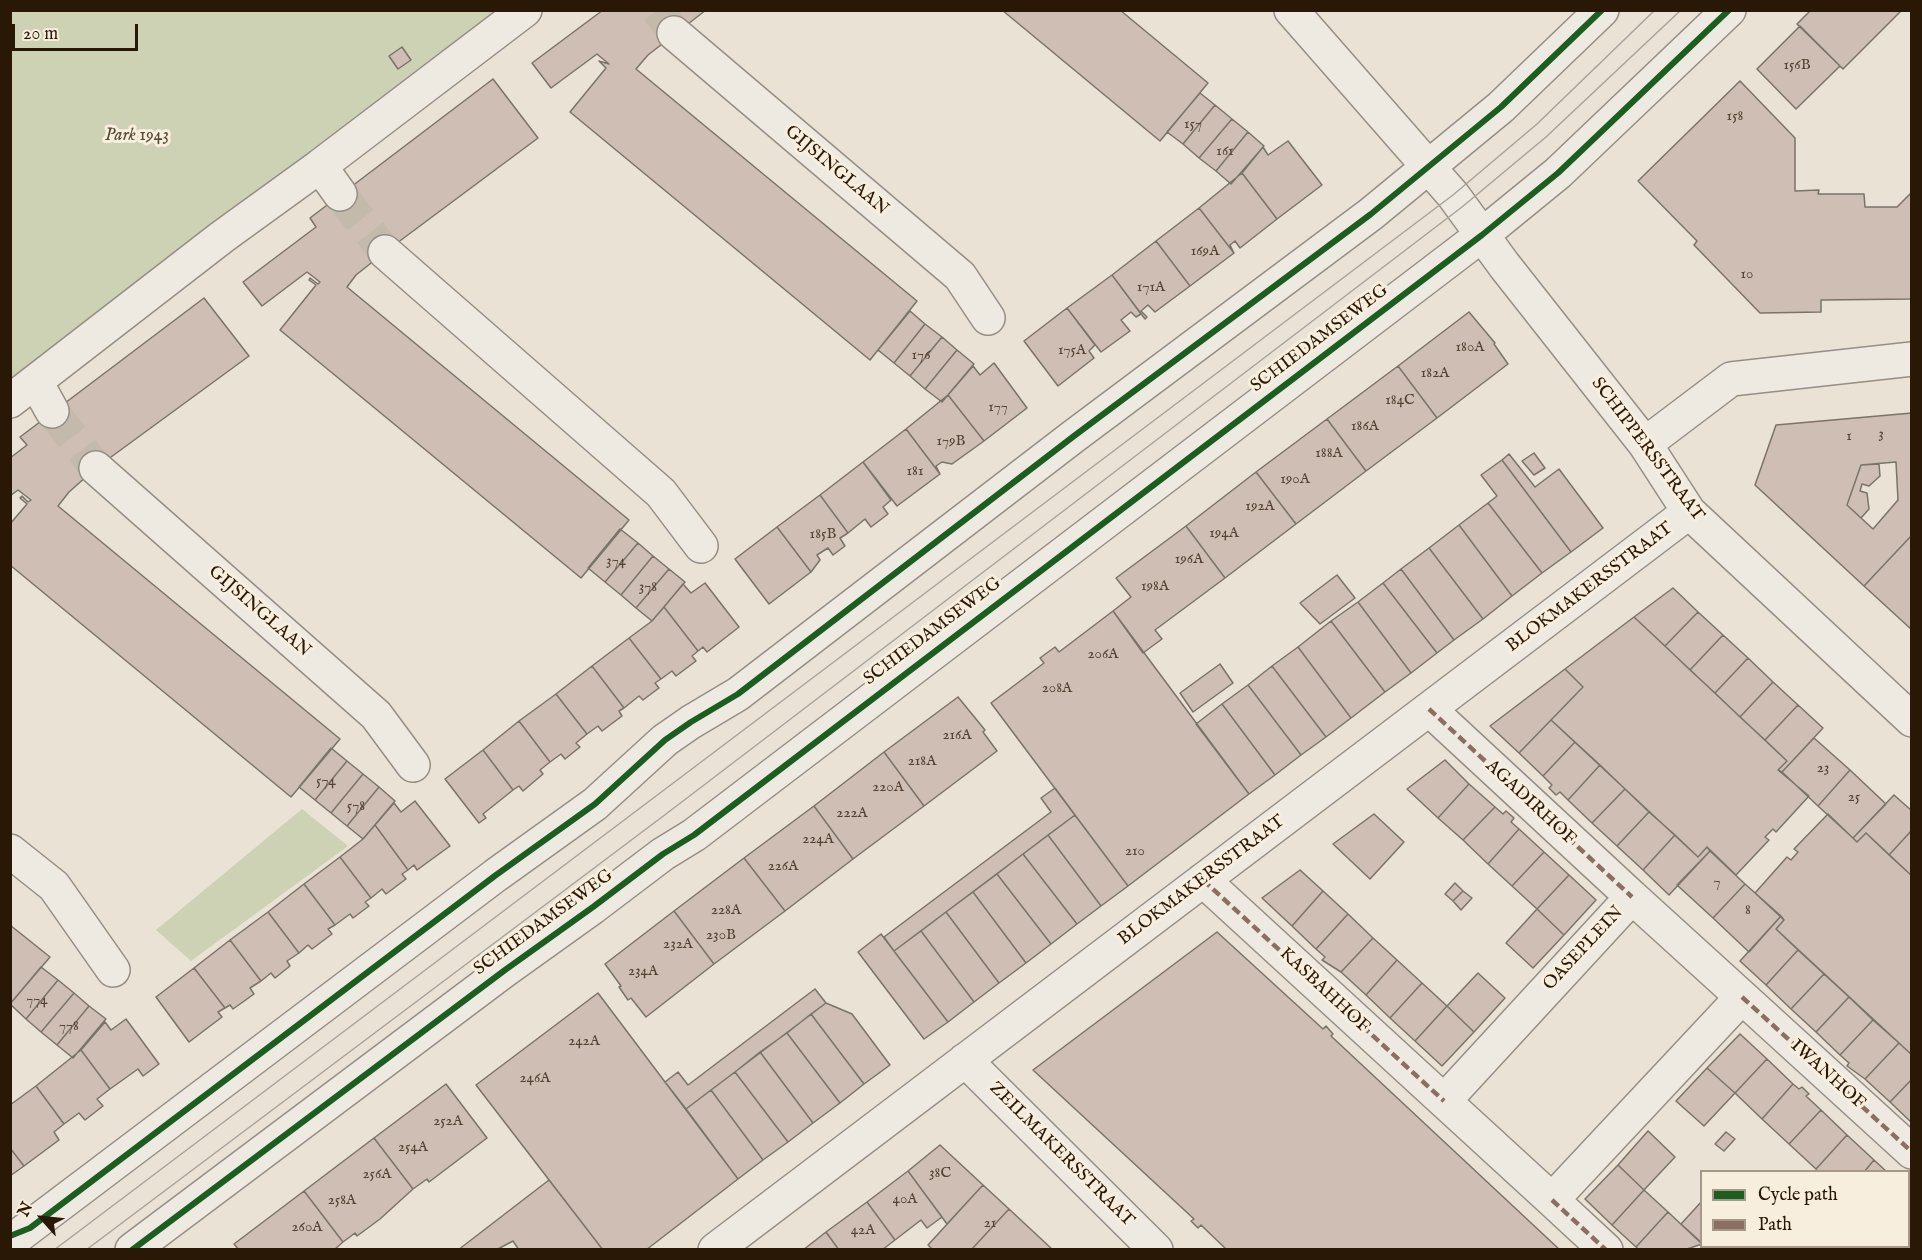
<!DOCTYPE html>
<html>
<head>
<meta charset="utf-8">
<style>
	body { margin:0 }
	#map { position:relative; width:1922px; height:1260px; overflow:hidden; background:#eae2d4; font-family:"IM FELL English",serif }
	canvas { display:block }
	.frame { position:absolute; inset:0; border:12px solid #2a1807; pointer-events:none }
	.legend { position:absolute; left:1700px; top:1170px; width:210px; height:78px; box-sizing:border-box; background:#f7eedd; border:2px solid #a59887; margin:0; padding:8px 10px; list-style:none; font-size:18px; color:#2a1807 }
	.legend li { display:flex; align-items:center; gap:12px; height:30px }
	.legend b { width:30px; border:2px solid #a59887 }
	.north { position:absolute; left:12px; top:1188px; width:60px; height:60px; -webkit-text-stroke:4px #f7eedd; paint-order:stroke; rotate:297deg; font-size:16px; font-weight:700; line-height:24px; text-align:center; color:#2a1807 }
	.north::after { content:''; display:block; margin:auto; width:21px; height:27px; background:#2a1807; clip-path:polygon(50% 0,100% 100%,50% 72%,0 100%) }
	.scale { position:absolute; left:12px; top:24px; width:126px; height:27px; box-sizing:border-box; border:3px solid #2a1807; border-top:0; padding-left:8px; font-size:18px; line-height:21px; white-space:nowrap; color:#2a1807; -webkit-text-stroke:4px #f7eedd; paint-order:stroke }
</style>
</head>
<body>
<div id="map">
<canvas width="1922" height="1260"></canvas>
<div class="frame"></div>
<ul class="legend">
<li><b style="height:8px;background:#1b5e20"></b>Cycle path</li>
<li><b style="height:8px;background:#8d6e63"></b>Path</li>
</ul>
<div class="north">N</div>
<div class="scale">20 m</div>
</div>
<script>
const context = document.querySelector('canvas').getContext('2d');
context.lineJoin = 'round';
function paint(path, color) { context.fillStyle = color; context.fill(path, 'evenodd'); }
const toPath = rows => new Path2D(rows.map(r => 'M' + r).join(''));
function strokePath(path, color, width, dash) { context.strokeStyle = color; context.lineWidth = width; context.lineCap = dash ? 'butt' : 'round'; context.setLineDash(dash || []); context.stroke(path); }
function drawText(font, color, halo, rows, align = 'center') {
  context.font = font + ' "IM FELL English",serif'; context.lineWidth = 6; context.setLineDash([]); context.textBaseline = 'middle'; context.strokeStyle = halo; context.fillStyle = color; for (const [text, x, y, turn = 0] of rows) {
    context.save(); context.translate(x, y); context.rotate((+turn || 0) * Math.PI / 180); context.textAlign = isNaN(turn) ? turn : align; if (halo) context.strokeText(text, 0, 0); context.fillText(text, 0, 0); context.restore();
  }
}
const green = toPath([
	[11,11,508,11,11,389],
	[302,809,348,846,191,961,156,930]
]);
const building = toPath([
	[603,10,706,10,648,55,636,69,917,301,870,360,570,112,606,68,599,61,609,64,597,54,551,88,532,63,603,10],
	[1002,10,1120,10,1208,83,1160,141,1002,10],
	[1811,10,1902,10,1843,69,1797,24,1811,10],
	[1800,26,1840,66,1796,109,1757,69,1800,26],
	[402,47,411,60,398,69,389,56,402,47],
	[493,79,538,138,385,252,356,275,347,287,629,520,581,578,280,330,316,285,309,280,310,278,318,284,320,282,307,272,262,306,243,282,316,227,310,218,493,79],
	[1740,81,1795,138,1795,191,1819,190,1818,194,1864,194,1865,207,1897,207,1912,192,1912,299,1821,300,1821,312,1760,313,1694,245,1697,241,1638,181,1740,81],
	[1200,93,1215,105,1183,144,1167,132,1200,93],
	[1215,105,1232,119,1199,158,1183,144,1215,105],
	[1232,119,1248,132,1216,171,1199,158,1232,119],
	[1248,132,1264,146,1231,184,1216,171,1248,132],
	[1288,141,1322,185,1277,219,1242,173,1263,147,1268,155,1288,141],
	[1242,173,1277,219,1240,248,1235,241,1230,245,1234,253,1199,208,1242,173],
	[1199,208,1234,253,1190,286,1156,241,1199,208],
	[1156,241,1190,286,1155,312,1148,305,1141,311,1147,317,1145,319,1112,275,1156,241],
	[1112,275,1141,314,1136,317,1131,312,1121,320,1130,331,1101,352,1067,308,1112,275],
	[204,298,249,356,96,468,69,492,58,506,340,739,291,797,10,565,10,524,27,504,20,498,22,496,28,502,31,500,18,490,10,496,10,458,27,445,20,437,204,298],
	[1067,308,1095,345,1089,351,1094,358,1058,386,1024,341,1067,308],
	[910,311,925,324,894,363,878,350,910,311],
	[1469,312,1495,343,1494,344,1508,364,1437,418,1398,366,1469,312],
	[925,324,942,337,910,376,894,363,925,324],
	[942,337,957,350,925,389,910,376,942,337],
	[957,350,974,364,942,402,925,389,957,350],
	[994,363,1027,408,984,441,948,395,973,366,980,375,994,363],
	[1398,366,1437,418,1366,471,1327,419,1398,366],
	[948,395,984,441,952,464,942,462,936,466,940,474,906,429,948,395],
	[1912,413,1912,535,1864,586,1755,485,1776,425,1912,413],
	[1896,462,1898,500,1873,529,1847,505,1861,465,1896,462],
	[1327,419,1366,471,1296,524,1256,472,1327,419],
	[906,429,940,474,897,506,863,462,906,429],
	[1534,453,1545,468,1534,475,1522,461,1534,453],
	[1509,454,1535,487,1559,469,1603,528,1571,552,1502,460,1509,454],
	[1502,460,1571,552,1542,573,1488,503,1497,496,1481,475,1502,460],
	[863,462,891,500,883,507,888,514,871,527,865,519,848,533,820,495,863,462],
	[1879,464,1880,476,1869,486,1862,484,1860,491,1867,493,1869,509,1861,518,1847,505,1861,465,1879,464],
	[1256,472,1296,524,1225,578,1186,526,1256,472],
	[820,495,848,533,840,538,845,546,833,555,828,548,817,555,820,560,811,572,777,527,820,495],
	[1488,503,1542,573,1512,596,1459,525,1488,503],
	[1459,525,1512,596,1483,619,1429,548,1459,525],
	[1186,526,1225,578,1155,630,1162,639,1143,653,1113,611,1131,597,1116,578,1186,526],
	[777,527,811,572,769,604,735,559,777,527],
	[620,529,638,543,605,582,588,568,620,529],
	[1912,535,1912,630,1864,586,1912,535],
	[638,543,653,556,621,595,605,582,638,543],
	[1429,548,1483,619,1454,640,1401,569,1429,548],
	[653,556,669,569,636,608,621,595,653,556],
	[669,569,685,582,652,621,636,608,669,569],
	[1401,569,1454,640,1437,653,1383,583,1401,569],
	[1337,575,1355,598,1320,624,1300,603,1337,575],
	[705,583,739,627,707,652,703,647,698,651,664,607,683,584,691,593,705,583],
	[1383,583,1437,653,1411,673,1358,602,1383,583],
	[1673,588,1698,612,1665,646,1634,617,1673,588],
	[1358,602,1411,673,1385,692,1331,621,1358,602],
	[664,607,698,651,692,656,696,661,676,676,672,671,661,679,629,638,652,621,664,607],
	[1113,611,1249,794,1128,886,991,703,1044,663,1040,658,1055,647,1059,652,1113,611],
	[1698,612,1723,635,1690,670,1665,646,1698,612],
	[1634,617,1787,761,1778,770,1809,796,1776,832,1773,829,1765,837,1769,840,1736,875,1707,847,1698,857,1551,720,1583,687,1565,669,1634,617],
	[1331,621,1385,692,1351,718,1298,647,1331,621],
	[1723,635,1748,658,1715,693,1690,670,1723,635],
	[629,638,661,679,655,683,659,688,643,700,639,696,624,708,592,666,629,638],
	[1298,647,1351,718,1326,737,1272,666,1298,647],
	[1748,658,1773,682,1740,717,1715,693,1748,658],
	[1220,664,1233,683,1193,712,1180,693,1220,664],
	[592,666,624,708,619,711,622,716,602,731,598,726,587,734,556,694,592,666],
	[1272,666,1326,737,1301,755,1248,685,1272,666],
	[1565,669,1583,687,1519,753,1490,726,1565,669],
	[1773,682,1798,705,1765,740,1740,717,1773,682],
	[1248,685,1301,755,1275,775,1222,704,1248,685],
	[556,694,587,734,576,743,580,747,565,759,561,754,550,762,519,721,556,694],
	[958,697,985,730,983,732,997,751,924,806,884,752,958,697],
	[1222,704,1275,775,1249,794,1196,724,1222,704],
	[1798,705,1823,728,1782,772,1778,770,1787,761,1765,740,1798,705],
	[1551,720,1575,742,1543,776,1519,753,1551,720],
	[519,721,550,762,540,770,543,774,523,791,519,786,513,790,483,750,519,721],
	[1814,738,1850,770,1818,806,1782,772,1814,738],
	[1575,742,1600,765,1568,800,1560,792,1556,795,1549,788,1552,785,1543,776,1575,742],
	[331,748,347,761,315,800,299,787,331,748],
	[483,750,513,790,483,814,486,818,479,823,445,779,483,750],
	[884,752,924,806,853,859,814,806,884,752],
	[1445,760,1469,784,1438,818,1407,789,1445,760],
	[347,761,363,774,331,813,315,800,347,761],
	[1600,765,1625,789,1592,823,1568,800,1600,765],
	[1850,770,1886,804,1853,838,1818,806,1850,770],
	[363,774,379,787,347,826,331,813,363,774],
	[1469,784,1495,807,1463,840,1438,818,1469,784],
	[379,787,395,801,363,839,347,826,379,787],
	[1055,788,1075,815,894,951,884,937,1051,812,1041,798,1055,788],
	[1625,789,1649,812,1617,846,1592,823,1625,789],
	[1894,795,1912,811,1912,830,1889,855,1866,833,1857,842,1853,838,1894,795],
	[415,801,450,846,417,870,414,865,408,870,375,825,394,803,401,812,415,801],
	[814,806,853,859,785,911,744,858,814,806],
	[1495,807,1503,814,1506,811,1514,818,1511,822,1519,829,1488,864,1463,840,1495,807],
	[1649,812,1675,835,1643,870,1617,846,1649,812],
	[1374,814,1404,842,1370,879,1333,844,1374,814],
	[1828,814,1857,842,1866,833,1912,876,1912,1055,1776,929,1784,920,1755,893,1787,857,1791,860,1798,852,1794,849,1828,814],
	[1075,815,1128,886,1101,906,1048,835,1075,815],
	[375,825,408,870,402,874,406,879,386,894,382,889,371,898,340,857,363,839,375,825],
	[1519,829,1544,852,1512,886,1488,864,1519,829],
	[1912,830,1912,876,1889,855,1912,830],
	[1048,835,1101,906,1077,924,1023,854,1048,835],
	[1675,835,1698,857,1707,847,1710,851,1669,895,1643,870,1675,835],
	[1710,851,1745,884,1713,918,1677,885,1710,851],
	[1544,852,1569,875,1537,909,1512,886,1544,852],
	[1023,854,1077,924,1051,944,997,874,1023,854],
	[340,857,371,898,365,902,369,906,353,918,350,914,335,925,304,884,340,857],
	[744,858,785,911,714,964,674,911,744,858],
	[1300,870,1323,891,1292,926,1262,898,1300,870],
	[997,874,1051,944,1026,963,973,892,997,874],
	[1569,875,1596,900,1564,935,1537,909,1569,875],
	[1455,883,1463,891,1453,901,1445,894,1455,883],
	[304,884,335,925,328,929,332,934,312,949,308,945,299,953,268,912,304,884],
	[1745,884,1781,916,1749,952,1713,918,1745,884],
	[1323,891,1348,914,1316,949,1292,926,1323,891],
	[1463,891,1472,898,1461,910,1453,901,1463,891],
	[973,892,1026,963,999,983,946,912,973,892],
	[1537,909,1564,935,1533,968,1506,943,1537,909],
	[674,911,714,964,646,1017,631,998,628,1000,619,987,621,986,605,964,674,911],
	[268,912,299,953,287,961,290,966,275,978,271,973,261,981,230,940,268,912],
	[946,912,999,983,974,1002,921,931,946,912],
	[1348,914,1373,938,1341,972,1322,960,1325,957,1316,949,1348,914],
	[1781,916,1784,920,1776,929,1798,950,1766,985,1740,961,1781,916],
	[10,925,50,957,10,1004,10,925],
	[921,931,974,1002,948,1022,894,951,921,931],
	[1217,932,1323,1029,1326,1026,1333,1034,1331,1036,1560,1250,1227,1250,1201,1225,1198,1228,1191,1221,1194,1219,1033,1070,1217,932],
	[881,934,948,1022,924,1039,858,952,881,934],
	[1373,938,1397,960,1366,995,1341,972,1373,938],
	[230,940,261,981,250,988,254,994,233,1009,230,1005,225,1008,194,968,230,940],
	[1798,950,1824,974,1791,1009,1766,985,1798,950],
	[1397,960,1422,983,1390,1018,1366,995,1397,960],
	[41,967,58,980,26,1019,10,1004,41,967],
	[194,968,225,1008,218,1012,222,1017,189,1042,156,997,194,968],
	[1478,973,1505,998,1474,1032,1447,1006,1478,973],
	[1824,974,1849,997,1816,1032,1791,1009,1824,974],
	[58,980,74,993,41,1032,26,1019,58,980],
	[1422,983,1447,1006,1415,1041,1390,1018,1422,983],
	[815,989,826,1003,686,1109,665,1082,678,1072,688,1085,815,989],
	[74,993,89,1006,57,1045,41,1032,74,993],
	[598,993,738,1179,646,1250,603,1250,476,1085,598,993],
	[1849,997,1873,1020,1840,1055,1816,1032,1849,997],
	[826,1003,852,1014,890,1065,864,1084,811,1014,826,1003],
	[89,1006,106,1019,73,1058,57,1045,89,1006],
	[1447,1006,1474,1032,1442,1066,1415,1041,1447,1006],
	[811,1014,864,1084,840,1103,787,1033,811,1014],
	[126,1019,159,1064,143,1076,138,1069,110,1089,81,1050,105,1022,111,1030,126,1019],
	[1873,1020,1899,1043,1865,1079,1847,1066,1849,1063,1840,1055,1873,1020],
	[787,1033,840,1103,813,1123,760,1052,787,1033],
	[1740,1034,1767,1059,1735,1093,1707,1068,1740,1034],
	[1899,1043,1912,1055,1912,1079,1890,1102,1865,1079,1899,1043],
	[81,1050,110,1089,97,1099,103,1106,85,1120,79,1113,64,1124,36,1086,81,1050],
	[760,1052,813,1123,788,1142,735,1072,760,1052],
	[1767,1059,1793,1084,1762,1119,1735,1093,1767,1059],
	[1707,1068,1735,1093,1704,1126,1676,1101,1707,1068],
	[735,1072,788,1142,763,1160,711,1090,735,1072],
	[1912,1079,1912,1123,1890,1102,1912,1079],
	[446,1084,487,1138,429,1182,427,1179,413,1189,374,1138,446,1084],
	[1793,1084,1799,1089,1802,1087,1809,1094,1806,1096,1821,1110,1789,1144,1762,1119,1793,1084],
	[36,1086,64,1124,54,1132,59,1140,24,1166,10,1148,10,1105,36,1086],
	[711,1090,763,1160,738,1179,686,1109,711,1090],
	[1821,1110,1847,1135,1816,1169,1789,1144,1821,1110],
	[1648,1131,1675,1157,1644,1190,1618,1165,1648,1131],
	[1726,1132,1735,1139,1724,1151,1715,1144,1726,1132],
	[1847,1135,1874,1160,1864,1172,1818,1172,1816,1169,1847,1135],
	[374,1138,413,1189,380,1219,357,1236,355,1233,343,1242,304,1191,374,1138],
	[940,1145,983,1185,947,1224,908,1171,940,1145],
	[10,1148,24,1166,10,1176,10,1148],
	[1874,1160,1887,1172,1864,1172,1874,1160],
	[1618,1165,1644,1190,1612,1225,1585,1199,1618,1165],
	[908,1171,942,1217,927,1228,921,1220,895,1240,867,1202,908,1171],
	[549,1180,603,1250,519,1250,513,1241,496,1250,458,1250,549,1180],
	[983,1185,1009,1209,971,1250,933,1250,928,1245,983,1185],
	[1644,1190,1668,1212,1636,1247,1612,1225,1644,1190],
	[304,1191,343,1242,334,1250,239,1250,234,1244,304,1191],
	[1702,1201,1702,1243,1681,1224,1702,1201],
	[867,1202,895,1240,882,1250,839,1250,826,1232,867,1202],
	[1009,1209,1053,1250,971,1250,1009,1209],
	[1668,1212,1702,1244,1684,1250,1639,1250,1636,1247,1668,1212],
	[826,1232,839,1250,803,1250,826,1232]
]);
const minorTunnel = toPath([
	[658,10,674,33],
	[340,194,385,252],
	[52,411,96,468]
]);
const minor = toPath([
	[1291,10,1453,195,1504,265,1645,444,1689,512,1912,720],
	[674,33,960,276,988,318],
	[320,166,340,194],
	[385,252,661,493,701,546],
	[36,382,52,411],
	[10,401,222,237,320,166,525,10],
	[1645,444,1731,379,1912,359],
	[96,468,376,715,413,765],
	[1429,709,1632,897],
	[10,851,54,886,113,970],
	[1203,880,1444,1101],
	[1742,997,1912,1152],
	[965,1060,1156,1250],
	[1552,1200,1742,997,1632,897,1444,1101,1552,1200,1606,1250],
	[10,1242,496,875,595,804,665,740,691,722,738,694,1074,436,1371,214,1501,107,1602,10],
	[132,1250,505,970,593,907,663,854,694,835,1482,235,1558,173,1729,10],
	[715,1250,1689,512],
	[1881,1250,1893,1246]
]);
const tram = toPath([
	[54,1250,1453,195,1537,124,1655,10],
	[86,1250,666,814,1462,207,1546,137,1681,10]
]);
const quiet = toPath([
	[1429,709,1632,897],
	[1203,880,1444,1101],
	[1742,997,1912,1152],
	[1552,1200,1606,1250]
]);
const cycleway = toPath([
	[10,1236,30,1228,496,875,595,804,665,740,691,722,738,694,1074,436,1371,214,1501,107,1602,10],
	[132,1250,505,970,593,907,663,854,694,835,1482,235,1558,173,1729,10]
]);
const numberNames = [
	["156B",1797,66],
	["158",1735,117],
	["157",1193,125],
	["161",1225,152],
	["169A",1205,252],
	["10",1747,275],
	["171A",1151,288],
	["180A",1470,348],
	["175A",1072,351],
	["176",921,356],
	["182A",1435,374],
	["184C",1400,401],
	["177",998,408],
	["186A",1365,427],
	["3",1881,435],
	["1",1849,437],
	["179B",951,442],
	["188A",1329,454],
	["181",915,472],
	["190A",1295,480],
	["192A",1260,507],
	["194A",1224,534],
	["185B",823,535],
	["196A",1189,560],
	["374",616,562],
	["198A",1155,587],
	["378",648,588],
	["206A",1103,655],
	["208A",1057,689],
	["216A",957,736],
	["218A",922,762],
	["23",1823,769],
	["574",326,782],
	["220A",888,788],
	["25",1854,798],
	["578",356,807],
	["222A",852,814],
	["224A",818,840],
	["210",1135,852],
	["226A",783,867],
	["7",1717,883],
	["228A",726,911],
	["8",1748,911],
	["230B",721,936],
	["232A",678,945],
	["234A",643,972],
	["774",37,1001],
	["778",69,1027],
	["242A",584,1042],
	["246A",535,1079],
	["252A",448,1122],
	["254A",413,1148],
	["38C",940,1174],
	["256A",377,1175],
	["40A",905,1200],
	["258A",342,1201],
	["21",990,1224],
	["260A",307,1228],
	["42A",863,1231]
];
const parkNames = [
	["Park 1943",137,136]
];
const streetNames = [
	["GIJSINGLAAN",836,171,40],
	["SCHIEDAMSEWEG",1320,339,-37],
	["SCHIPPERSSTRAAT",1647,450,53],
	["BLOKMAKERSSTRAAT",1590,588,-37],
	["GIJSINGLAAN",259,612,41],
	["SCHIEDAMSEWEG",933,632,-37],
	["AGADIRHOF",1530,803,43],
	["BLOKMAKERSSTRAAT",1202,881,-37],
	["SCHIEDAMSEWEG",544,923,-36],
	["OASEPLEIN",1584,949,-47],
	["KASBAHHOF",1324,991,43],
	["IWANHOF",1827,1075,42],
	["ZEILMAKERSSTRAAT",1061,1155,45]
];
paint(green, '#cdd2b5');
paint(building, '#cebeb4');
strokePath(building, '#7a7369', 1.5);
strokePath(minorTunnel, '#c4baab', 33, [33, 16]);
strokePath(minor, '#958e85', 36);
strokePath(minor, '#eeeae2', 33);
strokePath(tram, '#a7a29b', 1.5);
strokePath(quiet, '#8d6e63', 4.5, [9, 4.5]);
strokePath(cycleway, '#1b5e20', 6);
drawText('15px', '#534232', null, numberNames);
drawText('italic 18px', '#544c33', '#f7eedd', parkNames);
drawText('18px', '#2a1807', '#f7eedd', streetNames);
</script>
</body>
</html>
